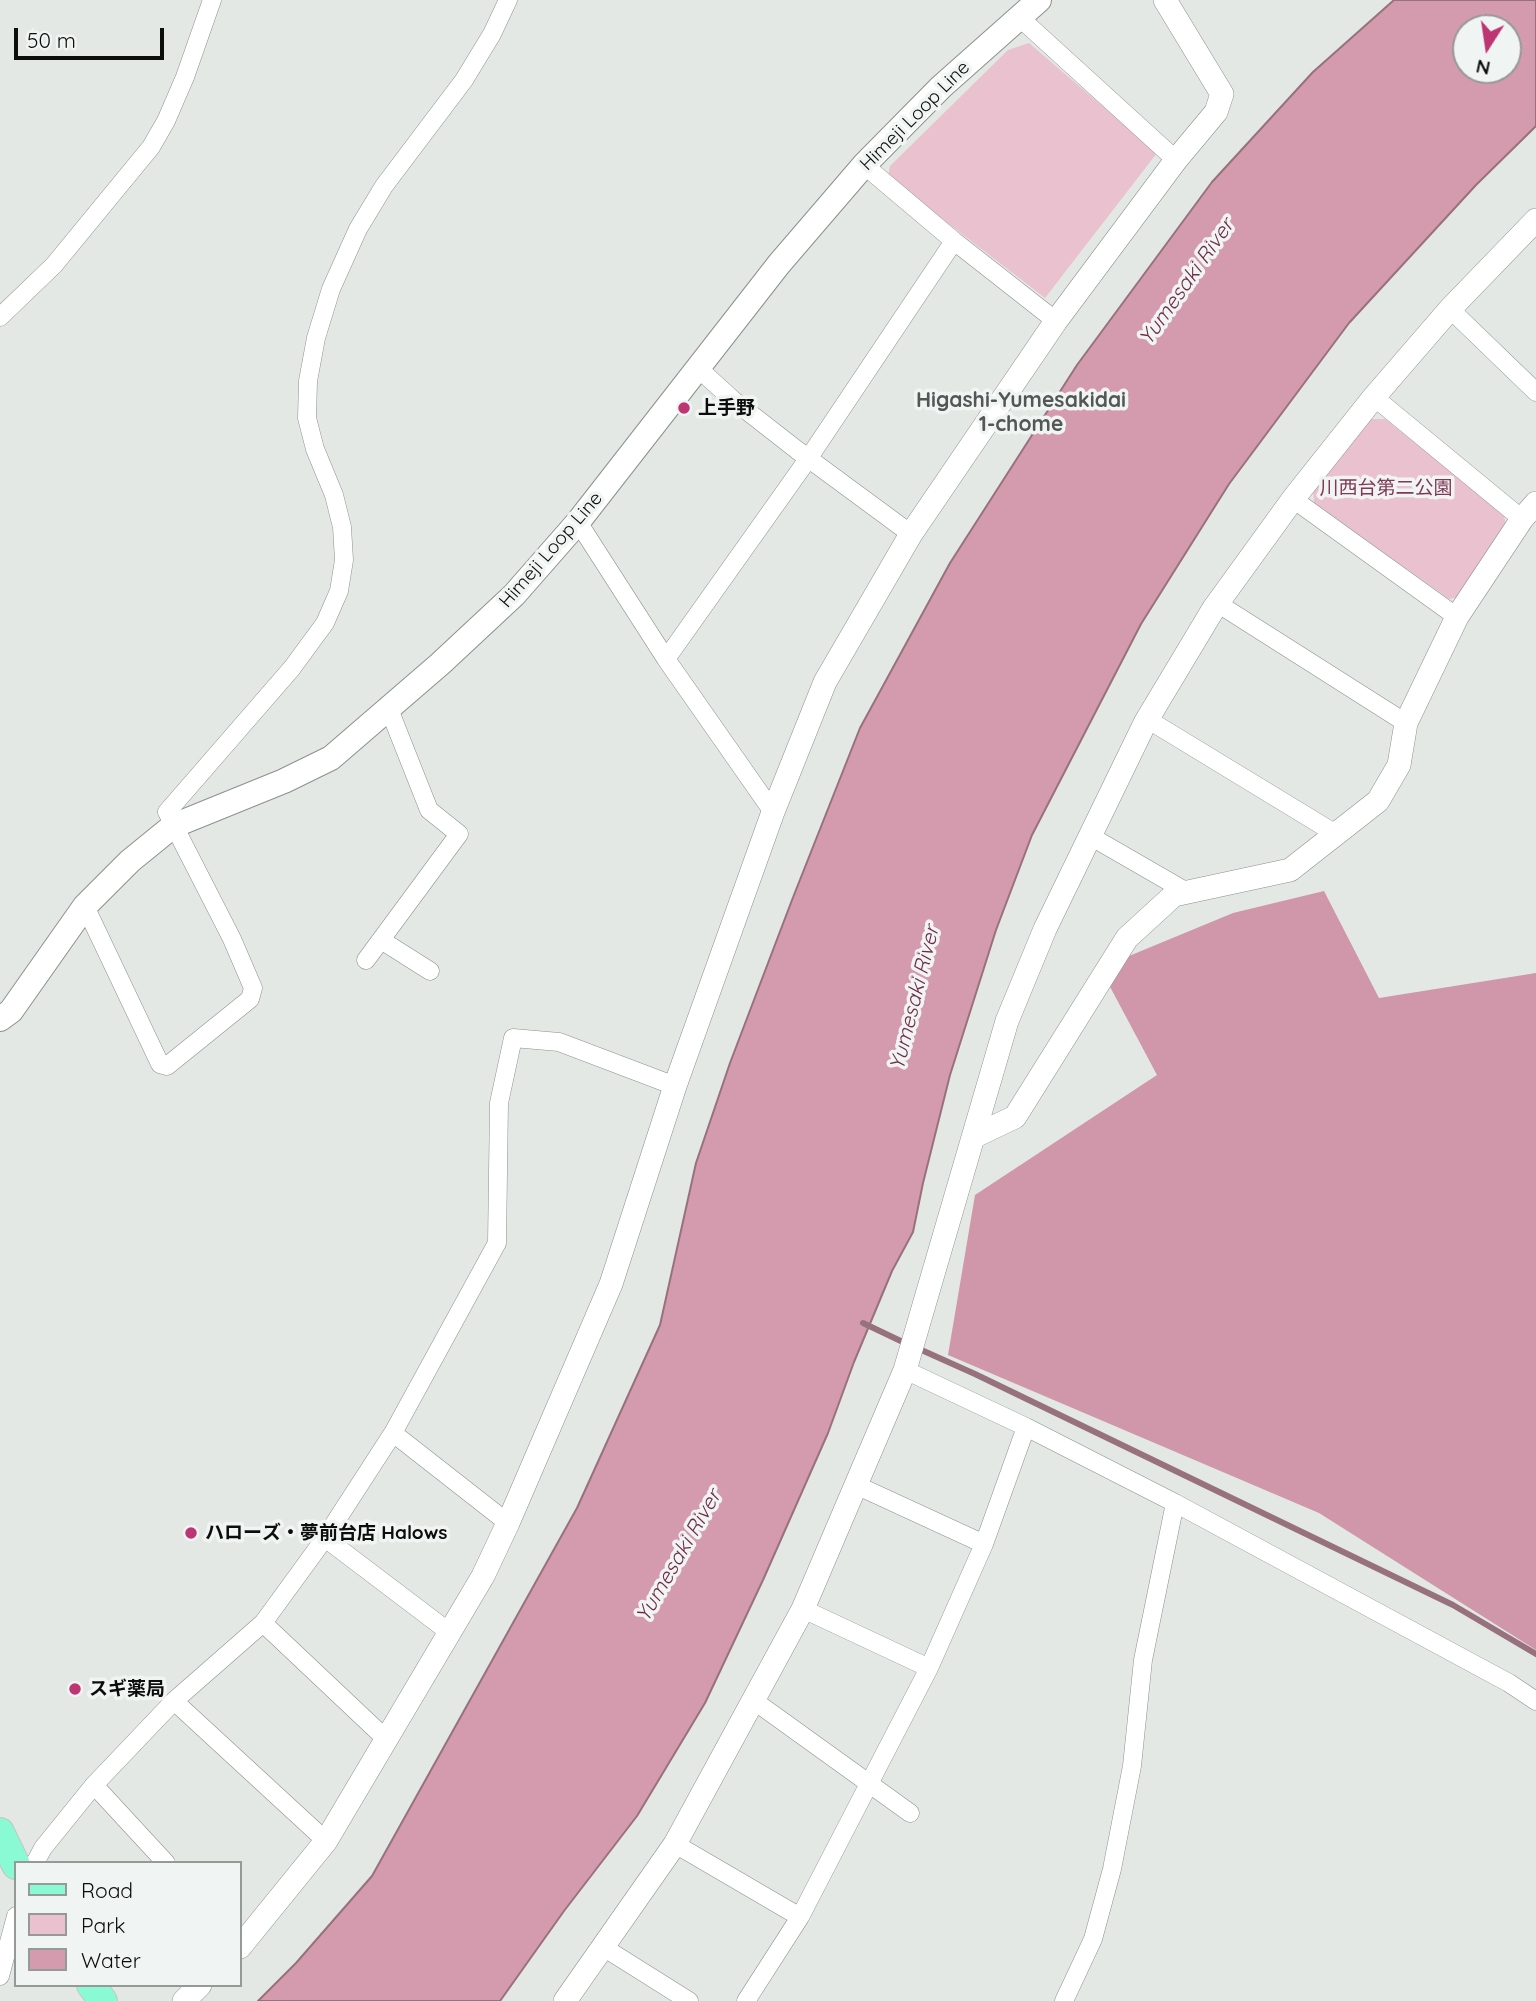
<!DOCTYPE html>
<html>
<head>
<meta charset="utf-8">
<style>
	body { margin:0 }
	#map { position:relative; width:1536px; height:2001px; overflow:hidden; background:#e3e8e5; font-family:Quicksand,sans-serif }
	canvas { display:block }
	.legend { position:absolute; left:14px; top:1861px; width:228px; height:126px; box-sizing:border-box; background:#f0f5f3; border:2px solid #959997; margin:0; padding:9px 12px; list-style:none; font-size:21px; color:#0c0e0d }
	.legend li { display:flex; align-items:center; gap:14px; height:35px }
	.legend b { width:35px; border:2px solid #959997 }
	.north { position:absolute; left:1452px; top:14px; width:70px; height:70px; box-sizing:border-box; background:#f0f5f3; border:2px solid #959997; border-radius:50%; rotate:192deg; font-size:19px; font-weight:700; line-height:28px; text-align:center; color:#0c0e0d }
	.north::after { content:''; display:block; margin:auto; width:24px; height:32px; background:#bd3573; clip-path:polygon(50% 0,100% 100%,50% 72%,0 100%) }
	.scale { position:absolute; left:14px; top:28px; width:150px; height:32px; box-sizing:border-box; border:4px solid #0c0e0d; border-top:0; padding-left:9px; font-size:21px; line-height:24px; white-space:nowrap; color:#0c0e0d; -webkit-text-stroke:5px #f0f5f3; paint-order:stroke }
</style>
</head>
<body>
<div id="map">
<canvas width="1536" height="2001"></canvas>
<ul class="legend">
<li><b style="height:9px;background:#89fad3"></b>Road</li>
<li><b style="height:19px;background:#eac1ce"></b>Park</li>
<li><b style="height:19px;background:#d49bae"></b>Water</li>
</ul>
<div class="north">N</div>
<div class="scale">50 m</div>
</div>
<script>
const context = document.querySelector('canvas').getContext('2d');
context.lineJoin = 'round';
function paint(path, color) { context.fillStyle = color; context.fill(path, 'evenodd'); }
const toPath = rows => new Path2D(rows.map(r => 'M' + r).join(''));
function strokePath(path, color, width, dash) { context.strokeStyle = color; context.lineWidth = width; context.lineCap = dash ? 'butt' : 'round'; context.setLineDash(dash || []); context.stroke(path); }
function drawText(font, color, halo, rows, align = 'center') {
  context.font = font + ' Quicksand,"Noto Sans JP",sans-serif'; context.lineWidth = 7; context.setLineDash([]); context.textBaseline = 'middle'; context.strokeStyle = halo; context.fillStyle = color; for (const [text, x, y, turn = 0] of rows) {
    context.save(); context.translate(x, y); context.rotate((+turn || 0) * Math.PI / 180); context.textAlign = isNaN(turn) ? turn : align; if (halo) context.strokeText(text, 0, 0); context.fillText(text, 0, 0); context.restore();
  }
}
const green = toPath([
	[1029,43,1157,153,1045,298,888,177,890,166,1008,50],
	[1369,419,1385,419,1504,514,1506,527,1460,597,1449,599,1314,503,1313,491]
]);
const forest = toPath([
	[1324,891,1379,998,1536,973,1536,1650,1319,1513,948,1355,975,1195,1157,1075,1100,968,1233,913]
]);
const water = toPath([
	[1394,0,1536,0,1536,126,1476,185,1349,323,1229,484,1141,624,1032,835,996,930,950,1075,923,1183,913,1232,892,1271,854,1362,828,1433,763,1580,705,1703,637,1816,564,1911,500,2001,258,2001,296,1963,372,1876,577,1508,660,1325,696,1163,730,1063,792,900,860,728,950,563,1077,365,1212,182,1313,72,1394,0],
	[1466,28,1508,28,1508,70,1466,70,1466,28]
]);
const stream = toPath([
	[863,1323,907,1344],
	[917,1348,975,1374,1453,1605,1536,1654]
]);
const minor = toPath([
	[1019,17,1176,160],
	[864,165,954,241,1056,321],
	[1450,309,1536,392],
	[0,317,54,265,151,147,166,121,185,77,212,0],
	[699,369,733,400,797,450,911,534],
	[1374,397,1522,519],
	[1293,499,1457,617],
	[578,522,666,659,773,812],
	[1217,603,1406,723],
	[666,659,808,459,954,241],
	[1147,719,1336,834],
	[1090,836,1187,892],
	[85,906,160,1064,167,1066,250,999,253,988,232,939,167,812,292,668,325,623,339,591,344,560,342,527,334,495,315,449,307,418,308,381,316,338,331,289,358,229,384,186,464,80,492,34,508,0],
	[381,940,430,971],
	[366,960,459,834,429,810,389,709],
	[905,1370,1026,1427,1175,1503,1509,1683,1536,1701],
	[393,1433,508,1523],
	[856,1485,984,1544],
	[325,1538,449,1632],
	[803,1609,929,1668],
	[263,1623,387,1740],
	[753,1700,910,1813],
	[174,1701,326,1841],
	[94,1785,166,1863],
	[675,1844,800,1917],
	[35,1863,43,1848,94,1785,174,1701,263,1623,325,1538,393,1433,497,1243,499,1103,513,1038,559,1042,675,1086],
	[603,1947,689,2001],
	[0,1976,16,1916],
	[746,2001,800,1917,929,1668,984,1544,1026,1427],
	[1064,2001,1093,1939,1112,1869,1132,1766,1143,1660,1175,1503]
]);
const tertiary = toPath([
	[975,1136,1015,1117,1127,938,1174,895,1290,870,1378,801,1399,765,1406,723,1457,617,1522,519,1536,503],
	[240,1947,326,1841,483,1576,508,1523,611,1284,675,1086,773,812,825,682,911,534,1056,321,1176,160,1216,112,1222,94,1165,0],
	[184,2001,200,1985],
	[565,2001,675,1844,803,1609,905,1370,1007,1021,1045,929,1145,723,1214,608,1293,499,1374,397,1450,309,1536,220]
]);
const secondary = toPath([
	[0,1019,11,1011,85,906,130,861,173,826,284,781,331,758,440,664,514,595,578,522,779,264,864,165,941,87,1039,0]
]);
const primary = toPath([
	[0,1832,16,1865],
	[91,1985,103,2001]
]);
const markers = [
	[684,408,7,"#bd3573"],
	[191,1533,7,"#bd3573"],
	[75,1689,7,"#bd3573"]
];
const streetNames = [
	["Himeji Loop Line",915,116,-45],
	["Himeji Loop Line",551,550,-49]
];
const poiNames = [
	["上手野",698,408],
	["ハローズ・夢前台店 Halows",205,1533],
	["スギ薬局",89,1689]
];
const parkNames = [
	["川西台第二公園",1386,488]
];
const waterNames = [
	["Yumesaki River",1187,282,-55],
	["Yumesaki River",915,998,-76],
	["Yumesaki River",679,1556,-60]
];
const neighbourhoodNames = [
	["Higashi-Yumesakidai",1021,401],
	["1-chome",1021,425]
];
paint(green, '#eac1ce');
paint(forest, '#d096aa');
paint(water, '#d49bae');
strokePath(water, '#98717e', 2);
strokePath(stream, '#98717e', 6);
strokePath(minor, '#8c908e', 19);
strokePath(tertiary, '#8c908e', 24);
strokePath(secondary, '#8c908e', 26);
strokePath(primary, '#c5c5c5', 30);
strokePath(minor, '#fff', 18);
strokePath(tertiary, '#fff', 23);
strokePath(secondary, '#fff', 24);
strokePath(primary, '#89fad3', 28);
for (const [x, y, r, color] of markers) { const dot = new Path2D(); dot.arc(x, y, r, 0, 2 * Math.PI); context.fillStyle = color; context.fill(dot); strokePath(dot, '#f0f5f3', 2.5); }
drawText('19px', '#0c0e0d', '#f0f5f3', streetNames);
drawText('bold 19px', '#0c0e0d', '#f0f5f3', poiNames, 'left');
drawText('19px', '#803955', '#f0f5f3', parkNames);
drawText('italic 21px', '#712b48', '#f0f5f3', waterNames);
drawText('bold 21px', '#535755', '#f0f5f3', neighbourhoodNames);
</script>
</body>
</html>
